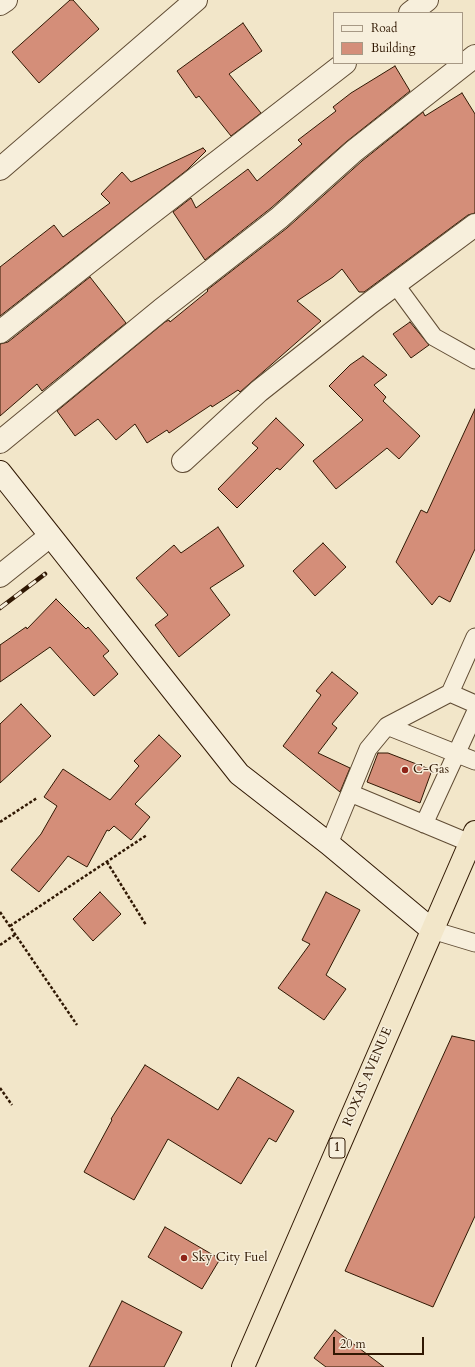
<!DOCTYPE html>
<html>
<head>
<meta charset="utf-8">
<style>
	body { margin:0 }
	#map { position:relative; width:475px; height:1367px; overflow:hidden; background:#f2e6c9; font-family:Cardo,serif }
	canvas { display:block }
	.legend { position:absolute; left:333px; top:12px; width:130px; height:52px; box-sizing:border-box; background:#f7efdc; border:1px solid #a79985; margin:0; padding:5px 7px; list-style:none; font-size:12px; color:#301803 }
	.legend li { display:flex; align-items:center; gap:8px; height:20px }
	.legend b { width:20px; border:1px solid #a79985 }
	.scale { position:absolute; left:333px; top:1337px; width:91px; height:18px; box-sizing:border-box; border:2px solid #301803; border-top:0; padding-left:5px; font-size:12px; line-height:14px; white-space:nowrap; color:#301803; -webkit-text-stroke:3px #f7efdc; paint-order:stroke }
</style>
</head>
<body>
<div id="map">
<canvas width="475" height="1367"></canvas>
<ul class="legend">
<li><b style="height:5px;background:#f7efdc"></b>Road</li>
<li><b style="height:11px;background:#d48e79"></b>Building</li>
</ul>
<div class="scale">20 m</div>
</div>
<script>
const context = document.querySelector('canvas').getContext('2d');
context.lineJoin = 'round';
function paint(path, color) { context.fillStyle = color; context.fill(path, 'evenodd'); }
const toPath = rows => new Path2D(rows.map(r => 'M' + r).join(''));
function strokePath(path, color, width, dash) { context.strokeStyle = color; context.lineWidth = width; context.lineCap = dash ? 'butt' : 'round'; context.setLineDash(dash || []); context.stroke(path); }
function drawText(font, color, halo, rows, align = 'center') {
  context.font = font + ' Cardo,serif'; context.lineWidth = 3; context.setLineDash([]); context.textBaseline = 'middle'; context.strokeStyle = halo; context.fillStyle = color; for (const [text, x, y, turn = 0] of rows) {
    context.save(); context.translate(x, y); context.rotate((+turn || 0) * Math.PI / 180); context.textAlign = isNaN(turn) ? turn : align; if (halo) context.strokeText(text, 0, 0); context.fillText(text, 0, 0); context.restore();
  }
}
const building = toPath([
	[70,0,73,0,99,29,39,83,12,52,70,0],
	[243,23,262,51,229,74,261,113,231,136,199,96,196,98,177,71,243,23],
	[395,66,410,91,346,142,271,208,205,260,173,212,191,198,196,208,248,169,257,181,302,144,298,140,336,111,333,107,351,93,395,66],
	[462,93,475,114,475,213,468,215,364,292,359,292,342,269,333,277,297,301,321,321,240,392,238,390,212,407,211,405,169,433,167,430,147,443,135,424,116,440,98,419,75,436,57,411,165,322,169,320,170,322,208,291,207,290,287,228,362,161,423,112,425,116,462,93],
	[203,148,206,151,187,170,0,316,0,267,54,225,63,237,110,203,101,194,122,172,131,182,203,148],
	[90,277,126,323,42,391,37,384,0,416,0,344,8,342,90,277],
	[410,322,429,345,411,358,393,334,410,322],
	[363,356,387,375,374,385,386,397,383,401,420,436,399,459,387,448,336,489,313,461,363,420,329,386,350,365,363,356],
	[475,409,475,549,450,602,439,596,432,605,396,562,421,510,427,513,475,409],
	[276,418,304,445,280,470,277,468,237,508,218,489,258,448,252,443,276,418],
	[218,527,244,566,210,588,230,615,179,657,155,625,168,615,136,578,174,545,181,553,218,527],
	[323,543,346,567,315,596,293,571,323,543],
	[56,599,86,629,88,627,109,651,103,656,118,674,94,696,50,647,0,682,0,645,26,627,27,629,56,599],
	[332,672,358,693,332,724,337,728,318,753,350,768,340,792,283,746,321,695,316,691,332,672],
	[21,704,51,736,0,783,0,724,21,704],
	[159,735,181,756,135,804,150,817,131,840,114,826,109,831,107,830,87,867,68,856,39,892,11,870,41,834,57,806,44,797,63,769,110,800,139,766,134,761,159,735],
	[378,753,388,753,432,770,420,803,367,782,378,753],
	[100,892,121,914,93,941,73,919,100,892],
	[326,892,360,910,326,975,346,989,324,1020,278,988,310,944,302,940,326,892],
	[452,1036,475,1041,475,1216,433,1307,345,1271,452,1036],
	[145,1065,218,1110,238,1077,294,1111,276,1142,269,1138,241,1184,168,1139,134,1200,84,1172,112,1120,111,1119,145,1065],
	[165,1227,220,1259,202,1289,148,1257,165,1227],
	[122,1301,182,1332,164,1367,89,1367,122,1301],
	[335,1330,384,1367,326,1367,314,1358,335,1330]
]);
const path = toPath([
	[0,822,37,798],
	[107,862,146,925],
	[0,912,77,1025],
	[10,926,147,835],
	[0,945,16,934],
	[0,1088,12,1105]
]);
const service = toPath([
	[395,284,434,337,475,360],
	[450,693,475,704],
	[387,726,475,761],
	[350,793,470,843],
	[424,824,475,713],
	[329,844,368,749,387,726,450,693,475,637],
	[432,930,475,943]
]);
const minor = toPath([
	[0,4,6,0],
	[410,13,427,0],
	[0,169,196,0],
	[0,332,141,221,345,63],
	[0,442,161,310,279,218,354,151,475,56],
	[183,461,259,391,370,303,475,225],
	[0,576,50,536]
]);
const secondary = toPath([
	[0,472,239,774,329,844,432,930]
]);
const trunk = toPath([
	[243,1367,475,832]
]);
const rail = toPath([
	[0,608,45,574]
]);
const markers = [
	[405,770,4,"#8f2418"],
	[184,1258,4,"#8f2418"]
];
const shields = [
	[337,1148,16]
];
const shieldNames = [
	["1",337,1148]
];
const poiNames = [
	["C-Gas",413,770],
	["Sky City Fuel",192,1258]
];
const streetNames = [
	["ROXAS AVENUE",368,1077,-67]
];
paint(building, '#d48e79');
strokePath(building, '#301803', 1);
strokePath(service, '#604c34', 19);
strokePath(minor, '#604c34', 24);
strokePath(secondary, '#301803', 24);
strokePath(trunk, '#301803', 24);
strokePath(path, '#301803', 2.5, [3, 2]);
strokePath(service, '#f7efdc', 17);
strokePath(minor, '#f7efdc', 22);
strokePath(secondary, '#f7efdc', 22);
strokePath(trunk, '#f2e6c9', 22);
strokePath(rail, '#301803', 4.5);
strokePath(rail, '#f7efdc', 3, [9]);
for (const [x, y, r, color] of markers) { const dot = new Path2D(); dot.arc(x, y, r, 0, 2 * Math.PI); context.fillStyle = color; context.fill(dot); strokePath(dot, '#f7efdc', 1.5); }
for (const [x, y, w] of shields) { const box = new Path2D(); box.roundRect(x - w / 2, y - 10, w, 20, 3); context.fillStyle = '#f7efdc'; context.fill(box); strokePath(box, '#301803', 1); }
drawText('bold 12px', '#301803', null, shieldNames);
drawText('13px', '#301803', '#f7efdc', poiNames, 'left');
drawText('13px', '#301803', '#f7efdc', streetNames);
</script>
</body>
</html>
